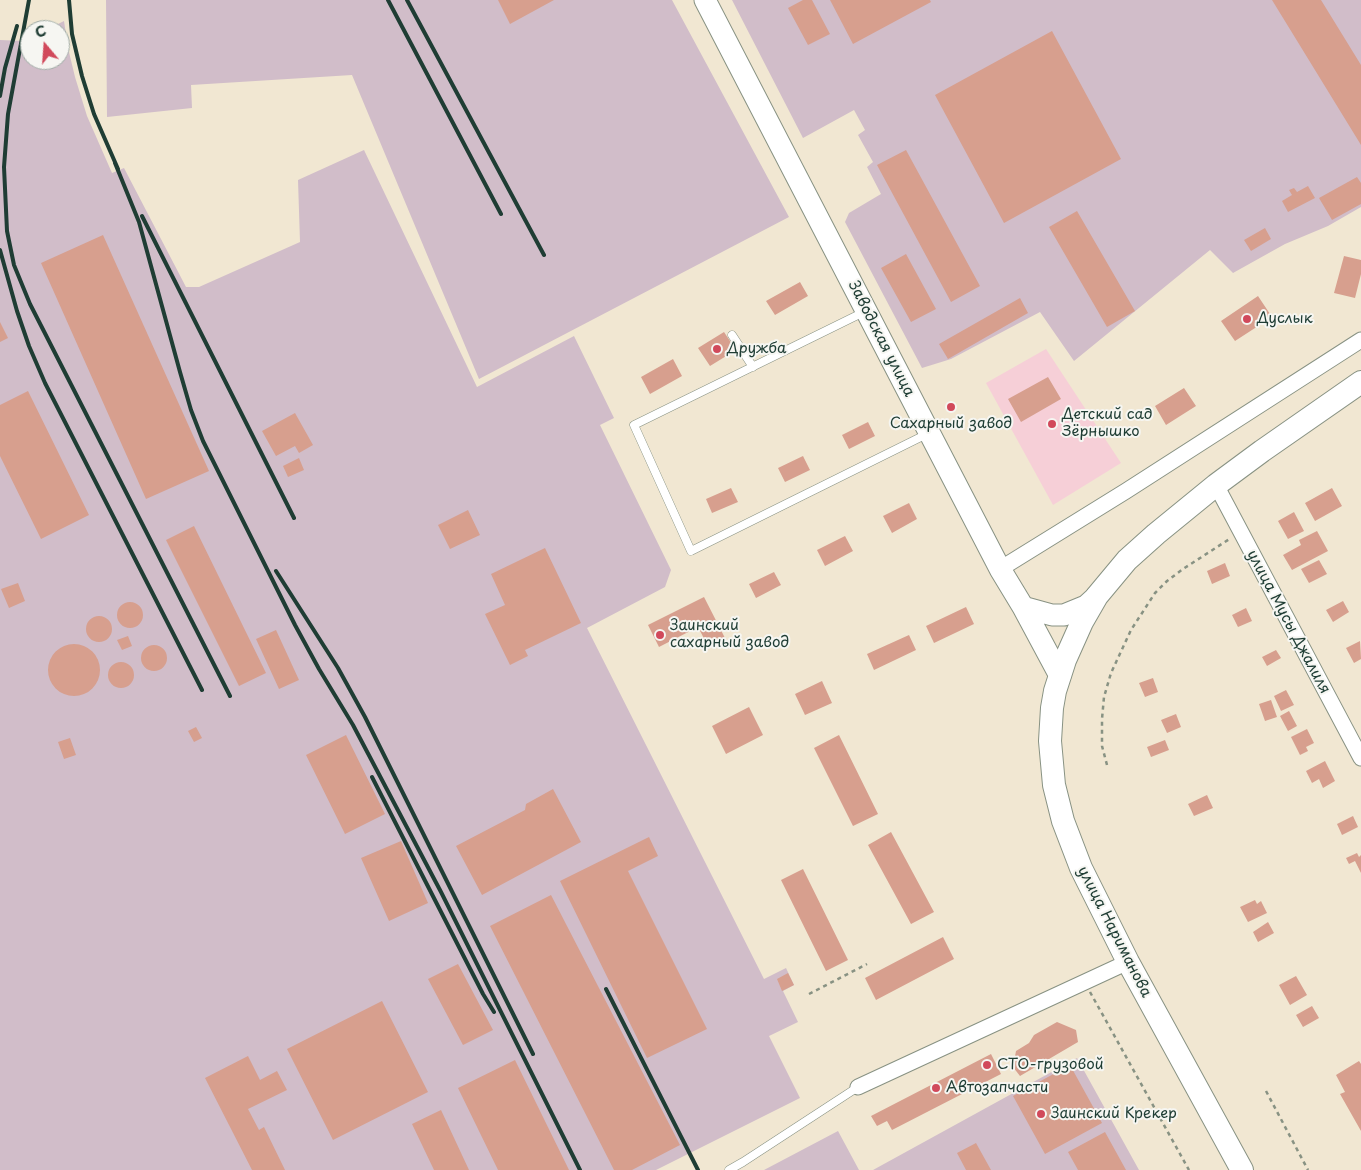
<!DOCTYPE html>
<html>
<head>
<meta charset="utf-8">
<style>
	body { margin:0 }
	#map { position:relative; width:1361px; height:1170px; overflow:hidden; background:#f1e7d2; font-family:"Playpen Sans",sans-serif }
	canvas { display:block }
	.north { position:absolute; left:20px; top:20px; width:50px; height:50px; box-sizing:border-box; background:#f6f6f2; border:1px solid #a0aca6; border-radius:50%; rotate:342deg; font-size:14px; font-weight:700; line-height:20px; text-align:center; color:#1f3d34 }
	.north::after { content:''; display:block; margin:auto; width:18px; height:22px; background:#d1495b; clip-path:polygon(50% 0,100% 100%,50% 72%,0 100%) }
</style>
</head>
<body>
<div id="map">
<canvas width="1361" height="1170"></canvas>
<div class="north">С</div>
</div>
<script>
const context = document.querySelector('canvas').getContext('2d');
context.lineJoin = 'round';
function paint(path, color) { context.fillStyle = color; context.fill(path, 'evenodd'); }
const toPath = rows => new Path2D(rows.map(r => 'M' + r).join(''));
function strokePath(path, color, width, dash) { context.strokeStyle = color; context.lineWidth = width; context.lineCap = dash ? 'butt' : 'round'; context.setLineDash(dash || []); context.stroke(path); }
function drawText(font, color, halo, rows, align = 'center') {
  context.font = font + ' "Playpen Sans",sans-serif'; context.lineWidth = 4; context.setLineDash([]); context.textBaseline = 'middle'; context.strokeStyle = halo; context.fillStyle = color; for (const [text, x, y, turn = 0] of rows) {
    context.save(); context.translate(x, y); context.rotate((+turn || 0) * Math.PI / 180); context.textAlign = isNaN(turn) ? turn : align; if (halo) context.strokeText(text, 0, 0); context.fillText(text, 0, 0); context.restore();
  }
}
const built = toPath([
	[1046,349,1121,463,1053,505,986,383]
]);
const industrial = toPath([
	[106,0,672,0,789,217,479,379,352,75,191,85,192,108,107,117],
	[732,0,1361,0,1361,207,1328,226,1285,244,1233,273,1210,250,1074,361,1040,312,951,359,922,368,845,222,849,213,881,194,867,167,873,162,858,135,865,130,854,110,803,138],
	[64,21,68,48,75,77,87,116,112,173,124,168,186,287,199,287,300,242,298,180,364,150,477,387,574,336,614,418,600,425,671,570,665,587,587,628,764,979,786,968,794,985,783,991,798,1022,769,1036,800,1098,656,1170,0,1170,0,40,24,41,30,38,30,60,60,60,60,30,46,30],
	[1077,1058,1139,1170,873,1170],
	[838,1131,859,1170,764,1170]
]);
const building = toPath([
	[498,0,554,0,510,24],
	[803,0,812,0,830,34,808,45,788,8],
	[830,0,930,0,931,2,853,44],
	[1272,0,1321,0,1361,65,1361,145],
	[1052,31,1121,159,1004,223,935,95],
	[906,150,980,286,951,302,877,165],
	[1357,177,1361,183,1361,204,1332,220,1319,198],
	[1308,186,1315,198,1288,212,1282,201,1292,195,1289,190,1294,188,1297,192],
	[1077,211,1135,311,1107,327,1049,227],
	[1265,228,1271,239,1251,251,1244,240],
	[103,235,209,471,146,499,41,263],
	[906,254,936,309,911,322,881,268],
	[1344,256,1361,260,1361,274,1355,298,1334,293],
	[800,282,808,296,775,315,766,301],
	[1258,296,1272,317,1235,341,1221,321],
	[1020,298,1028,313,948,359,939,344],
	[0,322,8,338,0,342],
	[724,332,736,350,710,366,698,348],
	[673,359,682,376,650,394,641,377],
	[1048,377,1061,399,1021,422,1008,399],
	[1184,388,1196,406,1166,425,1155,406],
	[28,391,89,515,41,539,0,456,0,405],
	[295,413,313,445,299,453,295,446,276,456,262,431],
	[868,422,875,436,849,449,842,435],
	[803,456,810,470,785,482,778,468],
	[299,458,304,470,288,477,283,466],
	[731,488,738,502,712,513,706,499],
	[1332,488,1342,506,1315,521,1305,503],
	[909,503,917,519,892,533,883,516],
	[468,510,480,535,450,549,438,525],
	[1294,512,1304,531,1288,539,1278,521],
	[194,526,266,673,239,686,166,540],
	[1317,531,1328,551,1292,570,1283,555,1301,545,1299,540],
	[845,536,853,551,825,566,817,550],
	[545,548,581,623,525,650,528,656,510,665,485,614,505,605,491,574],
	[1319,560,1327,574,1309,583,1301,569],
	[1225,563,1230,576,1212,584,1207,571],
	[774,572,781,585,756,598,749,584],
	[18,583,25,601,9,608,1,589],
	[704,597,726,640,709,648,698,627,659,647,648,625],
	[1343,601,1349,612,1333,622,1326,610],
	'117 615a13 13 0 1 1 26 0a13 13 0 1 1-26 0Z',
	[966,607,974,624,934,643,926,626],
	[1246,608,1252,621,1238,627,1232,615],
	'86 629a13 13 0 1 1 26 0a13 13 0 1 1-26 0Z',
	[276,630,299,680,279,689,256,639],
	[909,635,916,650,874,670,867,654],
	[128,636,132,646,122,650,117,640],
	[1360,641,1361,659,1354,663,1346,648],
	'48 670a26 26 0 1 1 52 0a26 26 0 1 1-52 0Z',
	'141 658a13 13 0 1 1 26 0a13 13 0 1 1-26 0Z',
	[1276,650,1281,658,1267,666,1262,657],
	'108 675a13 13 0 1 1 26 0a13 13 0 1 1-26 0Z',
	[1153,678,1158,692,1145,697,1139,683],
	[822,681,832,703,805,715,795,694],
	[1286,690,1294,705,1281,711,1274,696],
	[1271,700,1277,717,1265,721,1259,704],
	[749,707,763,735,726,754,712,726],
	[1289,711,1297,726,1288,731,1280,716],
	[1176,714,1181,727,1167,733,1161,720],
	[196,727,202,738,194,742,188,731],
	[1307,729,1314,743,1306,747,1308,751,1300,755,1291,737],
	[346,735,385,814,345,834,306,755],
	[839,735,878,814,853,826,814,748],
	[70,738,76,755,64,759,58,742],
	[1165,740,1169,750,1151,757,1147,747],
	[1325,761,1335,781,1323,788,1319,779,1312,783,1306,771],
	[553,789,581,842,482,895,456,846,525,810,526,804],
	[1207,795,1213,808,1194,816,1188,804],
	[1353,816,1358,827,1342,835,1337,824],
	[891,832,934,912,911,924,868,845],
	[649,837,658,856,628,871,707,1029,647,1058,560,881],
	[401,841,428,903,389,921,361,858],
	[1357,853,1359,857,1361,855,1361,873,1355,861,1349,864,1346,858],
	[803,869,848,960,826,971,781,880],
	[551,895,680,1145,632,1170,614,1170,490,926],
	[1255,900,1257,904,1261,901,1267,913,1248,922,1240,907],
	[1268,922,1274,933,1258,942,1253,932],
	[943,937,954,959,876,1000,865,978],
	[458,964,493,1030,463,1045,428,979],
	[788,973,794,985,782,991,777,979],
	[1296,976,1307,995,1290,1005,1279,985],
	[382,1001,428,1092,333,1140,287,1049],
	[1312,1006,1319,1018,1303,1027,1296,1015],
	[1057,1022,1076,1030,1078,1042,1020,1076,1013,1067,1016,1051,1029,1043,1034,1035],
	[991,1054,1001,1074,892,1130,887,1121,877,1126,871,1116],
	[248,1056,260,1080,277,1071,287,1090,248,1109,259,1130,264,1127,285,1170,252,1170,205,1078],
	[515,1060,569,1170,498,1170,458,1088],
	[1359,1061,1361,1064,1361,1131,1340,1094,1345,1092,1336,1075],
	[1070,1065,1102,1123,1045,1154,1013,1096],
	[441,1110,469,1170,434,1170,412,1124],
	[1105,1132,1126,1170,1078,1170,1068,1152],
	[976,1143,991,1170,966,1170,957,1153]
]);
const path = toPath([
	[1107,765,1102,746,1102,719,1104,697,1111,673,1131,630,1155,593,1167,581,1183,569,1231,538],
	[1090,992,1189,1170],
	[809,994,867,964],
	[1266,1091,1308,1170]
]);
const service = toPath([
	[864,312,634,425,691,551,927,434],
	[732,335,753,367],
	[729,1170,743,1162,858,1087]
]);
const minor = toPath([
	[1216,485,1361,758],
	[1000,569,1126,491,1361,340],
	[858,1087,1128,962]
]);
const secondary = toPath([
	[705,0,1000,569,1023,607,1060,676],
	[1023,607,1052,615,1064,615,1086,606,1097,596]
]);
const primary = toPath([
	[1242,1170,1128,962,1081,868,1063,821,1054,785,1050,741,1052,708,1055,691,1065,660,1082,622,1097,596,1127,560,1156,534,1216,485,1262,451,1361,382]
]);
const rail = toPath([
	[29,0,8,114,4,167,7,231,14,265,30,304,230,696],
	[69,0,72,34,82,76,94,114,118,169],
	[388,0,501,214],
	[407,0,544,255],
	[0,96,5,68,17,26],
	[115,163,139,222,180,372,191,410,203,441,295,625,319,669,353,725,441,892,580,1170],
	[142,216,294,518],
	[0,250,17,311,29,346,45,383,202,690],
	[276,571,338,668,365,717,533,1054],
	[372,777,483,994,494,1012],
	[606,989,698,1170]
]);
const markers = [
	[1247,319,5,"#d1495b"],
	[717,349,5,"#d1495b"],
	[951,407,5,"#d1495b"],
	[1052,424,5,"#d1495b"],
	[660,635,5,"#d1495b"],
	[987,1065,5,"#d1495b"],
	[936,1088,5,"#d1495b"],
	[1041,1114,5,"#d1495b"]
];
const poiNames = [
	["Дуслык",1257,319],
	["Дружба",727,349],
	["Детский сад",1062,415],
	["Зёрнышко",1062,432],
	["Сахарный завод",951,424,"center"],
	["Заинский",670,626],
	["сахарный завод",670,643],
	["СТО-грузовой",997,1065],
	["Автозапчасти",946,1088],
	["Заинский Крекер",1051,1114]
];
const streetNames = [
	["Заводская улица",881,339,63],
	["улица Мусы Джалиля",1288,622,62],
	["улица Нариманова",1114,932,63]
];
paint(built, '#f6cfd7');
paint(industrial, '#d1bdc9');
paint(building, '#d79f8e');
strokePath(service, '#889283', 9);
strokePath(minor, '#889283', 17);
strokePath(secondary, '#889283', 23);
strokePath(primary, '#889283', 24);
strokePath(path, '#889283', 2.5, [4, 4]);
strokePath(service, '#fff', 8);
strokePath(minor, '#fff', 15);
strokePath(secondary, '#fff', 21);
strokePath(primary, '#fff', 22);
strokePath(rail, '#1f3d34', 4);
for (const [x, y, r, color] of markers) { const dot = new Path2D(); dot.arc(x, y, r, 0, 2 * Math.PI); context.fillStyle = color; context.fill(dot); strokePath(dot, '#f6f6f2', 2); }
drawText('15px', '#1f3d34', '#f6f6f2', poiNames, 'left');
drawText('15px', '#1f3d34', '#f6f6f2', streetNames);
</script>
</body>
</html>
